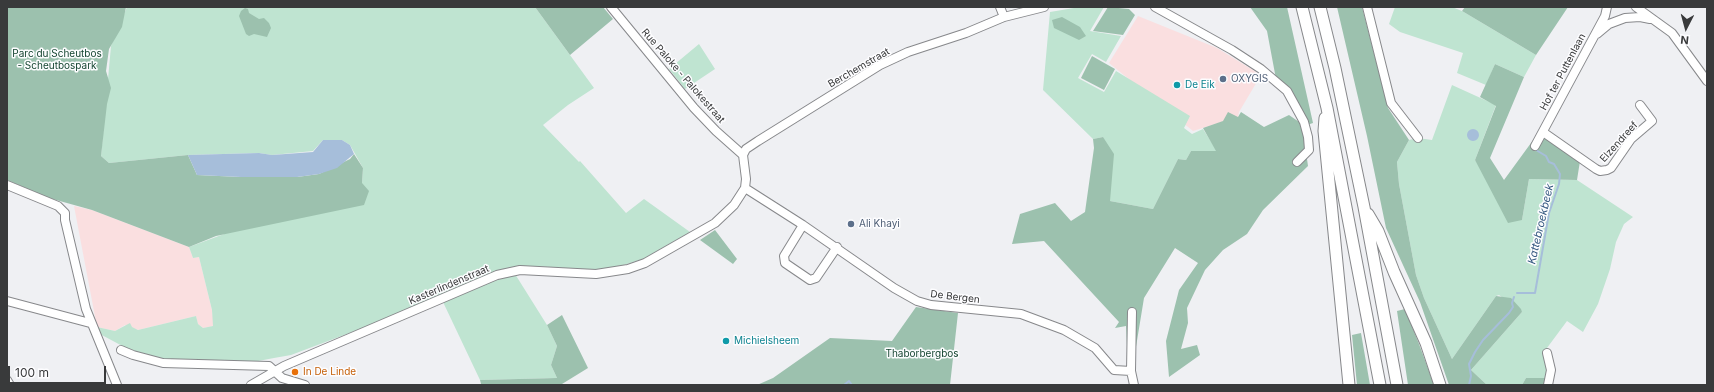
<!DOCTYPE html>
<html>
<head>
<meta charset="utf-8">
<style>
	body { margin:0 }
	#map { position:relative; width:1714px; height:392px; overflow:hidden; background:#eff0f3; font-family:Inter,sans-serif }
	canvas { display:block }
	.frame { position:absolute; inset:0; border:8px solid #393a3b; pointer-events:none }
	.north { position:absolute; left:1666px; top:8px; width:40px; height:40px; -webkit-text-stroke:3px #fdfdff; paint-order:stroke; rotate:186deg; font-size:11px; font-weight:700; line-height:16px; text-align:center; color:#393a3b }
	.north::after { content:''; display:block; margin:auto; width:14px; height:18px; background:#393a3b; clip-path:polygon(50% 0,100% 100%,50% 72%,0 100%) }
	.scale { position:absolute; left:8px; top:366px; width:98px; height:18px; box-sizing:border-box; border:2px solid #393a3b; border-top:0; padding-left:5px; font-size:12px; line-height:14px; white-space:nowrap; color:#393a3b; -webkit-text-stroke:3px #fdfdff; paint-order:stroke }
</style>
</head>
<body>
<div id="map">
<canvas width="1714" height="392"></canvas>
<div class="frame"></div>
<div class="north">N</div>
<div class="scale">100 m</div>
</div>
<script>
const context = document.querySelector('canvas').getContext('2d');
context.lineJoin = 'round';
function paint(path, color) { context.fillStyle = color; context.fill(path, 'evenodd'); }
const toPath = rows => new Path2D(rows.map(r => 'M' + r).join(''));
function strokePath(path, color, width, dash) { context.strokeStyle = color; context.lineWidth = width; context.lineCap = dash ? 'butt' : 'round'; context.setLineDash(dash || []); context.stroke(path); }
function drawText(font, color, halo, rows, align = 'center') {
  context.font = font + ' Inter,sans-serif'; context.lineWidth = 3; context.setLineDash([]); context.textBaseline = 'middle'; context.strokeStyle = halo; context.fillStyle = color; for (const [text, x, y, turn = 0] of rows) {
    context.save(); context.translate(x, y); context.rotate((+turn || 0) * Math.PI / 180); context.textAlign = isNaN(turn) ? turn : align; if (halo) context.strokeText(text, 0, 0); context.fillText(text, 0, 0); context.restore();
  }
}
const commercial = toPath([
	[1138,16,1217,48,1261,75,1239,112,1238,117,1193,131,1109,63],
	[74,206,92,210,189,247,193,258,199,257,212,310,214,326,203,328,198,324,196,316,138,330,125,325,115,331,97,327]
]);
const green = toPath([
	[127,7,535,7,594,88,568,105,543,125,579,162,580,161,626,213,644,199,690,232,643,259,617,267,595,270,534,266,507,269,490,274,368,326,291,355,274,358,253,362,167,360,128,349,98,333,97,327,115,331,130,323,132,327,138,330,196,316,198,324,203,328,213,326,212,310,199,257,193,258,189,247,362,183,363,168,350,145,342,140,323,140,313,151,272,155,259,153,188,155,109,163,101,156,111,46],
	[1080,7,1104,7,1090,31,1121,36,1106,62,1092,54,1078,78,1104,92,1116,71,1190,116,1184,128,1192,134,1203,129,1217,151,1191,151,1186,160,1178,159,1153,209,1110,201,1103,137,1093,139,1043,90,1050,12],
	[1395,7,1452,7,1462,11,1536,55,1524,77,1495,64,1486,85,1457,73,1463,53,1400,32,1389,24],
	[699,44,715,69,685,89,669,69],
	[1452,85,1496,105,1475,160,1522,220,1529,179,1577,180,1633,217,1624,224,1616,242,1610,269,1598,304,1583,332,1567,321,1544,352,1548,378,1526,378,1522,385,1487,385,1471,370,1522,312,1499,295,1496,296,1452,359,1424,298,1416,275,1399,184,1397,162,1409,140,1418,138,1432,140],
	[515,274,547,325,557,346,551,365,557,378,480,380,443,302,485,284]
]);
const forest = toPath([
	[7,7,126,7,122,27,109,49,106,71,111,88,107,104,101,156,109,163,188,155,197,175,241,177,297,177,319,174,350,159,354,154,363,168,362,183,369,191,364,205,216,236,189,247,92,210,49,198,7,180],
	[535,7,603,7,613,19,570,55],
	[1108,7,1129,9,1135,15,1123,35,1093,31],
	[1250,7,1287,7,1313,123,1307,125,1276,79,1267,31],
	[1337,7,1362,7,1388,108,1409,140,1397,162,1399,184,1416,275,1424,298,1452,359,1496,296,1511,298,1521,309,1522,312,1471,370,1487,385,1449,385,1420,302,1386,228,1367,136],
	[1465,7,1568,7,1536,55,1462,11],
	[245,8,248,9,249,13,259,19,264,18,269,23,271,28,267,37,254,34,249,36,246,34,239,16,241,11],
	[1062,17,1080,27,1086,36,1079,40,1054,28,1052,20],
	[1092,56,1115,69,1104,90,1081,78],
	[1495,64,1524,77,1490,158,1504,180,1539,132,1580,161,1577,180,1529,179,1522,220,1508,223,1475,160,1496,106,1480,97],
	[1228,112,1238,117,1241,112,1264,127,1289,115,1302,124,1308,166,1263,210,1247,234,1223,250,1205,270,1187,308,1188,323,1181,349,1197,345,1200,355,1169,377,1166,341,1179,290,1198,263,1175,248,1144,298,1133,365,1128,365,1126,326,1115,328,1119,322,1044,241,1012,244,1020,214,1055,203,1071,221,1085,212,1094,148,1093,139,1103,137,1114,154,1110,201,1153,209,1178,159,1186,160,1191,151,1216,151,1203,128,1223,121],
	[715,230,737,259,733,264,700,240],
	[916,307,958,313,950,385,757,385,773,378,830,338,892,341],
	[1405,309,1419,344,1434,385,1408,385,1397,311],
	[562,315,588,368,562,384,481,384,480,380,557,378,551,365,557,346,547,325],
	[1361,333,1370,385,1357,385,1352,335],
	[1526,378,1548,378,1546,385,1522,385]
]);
const water = toPath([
	'1467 135a6 6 0 1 1 12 0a6 6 0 1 1-12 0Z',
	[323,140,342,140,350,145,354,154,337,168,319,174,297,177,241,177,197,175,188,155,259,153,272,155,313,152]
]);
const stream = toPath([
	[1517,293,1535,293,1549,213,1559,184,1560,174,1554,164,1549,162,1546,156,1536,150],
	[844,385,849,381,852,385],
	[1469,385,1471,376,1469,364,1475,352,1483,340,1509,313,1513,307,1512,303,1514,297]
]);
const minor = toPath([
	[611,7,694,108,716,131,743,155],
	[1000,7,1004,17],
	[1155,7,1232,50,1261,69,1287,91,1304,122,1308,137,1309,150,1297,162],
	[1367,7,1391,103,1418,138],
	[1636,7,1672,33,1707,81],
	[1597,34,1609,24,1625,18,1640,17,1650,19],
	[1543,132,1596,169,1600,171,1607,170,1611,168,1631,139,1652,121,1640,105],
	[1535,146,1605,16,1607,7],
	[743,155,746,149,758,141,880,65,908,52,966,33,1004,17,1044,7],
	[7,185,58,206,65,213,65,220,86,309,117,385],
	[745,188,803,225,894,288,917,301,931,305,1021,314,1064,330,1095,348,1114,370,1131,371],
	[803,225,784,256,785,263,810,280,816,278,837,247],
	[7,301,90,323],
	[1132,312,1131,371,1134,385],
	[121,350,133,355,163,363,269,366,282,378,305,385],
	[1547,353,1551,370,1548,385],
	[7,380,10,385],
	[251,385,284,366,497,275,520,270,596,274,628,269,645,263,715,223,734,205,745,188,746,179,743,155]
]);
const highway = toPath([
	[1302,7,1327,108,1380,385],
	[1320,7,1335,68,1364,207,1397,385],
	[1325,118,1324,131,1349,385],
	[1368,214,1378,231,1394,272,1426,343,1440,385]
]);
const markers = [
	[1223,79,4,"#5c6f8a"],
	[1177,85,4,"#0f9aa8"],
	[851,224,4,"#5c6f8a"],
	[726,341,4,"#0f9aa8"],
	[295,372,4,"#e8710a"]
];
const parkNames = [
	["Parc du Scheutbos",57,54],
	["- Scheutbospark",57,66],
	["Thaborbergbos",922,354]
];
const streetNames = [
	["Berchemstraat",859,68,-30],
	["Hof ter Puttenlaan",1563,72,-62],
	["Rue Paloke - Palokestraat",683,76,49],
	["Elzendreef",1619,142,-48],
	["Kasterlindenstraat",449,285,-23],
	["De Bergen",955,297,7]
];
const serviceNames = [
	["OXYGIS",1231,79],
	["Ali Khayi",859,224]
];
const cultureNames = [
	["De Eik",1185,85],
	["Michielsheem",734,341]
];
const foodNames = [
	["In De Linde",303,372]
];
const waterNames = [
	["Kattebroekbeek",1541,224,-77]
];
paint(commercial, '#fadfe0');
paint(green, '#bfe4d1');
paint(forest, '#9cc1ae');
paint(water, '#a6beda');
strokePath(stream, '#a6beda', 2);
strokePath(minor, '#87888b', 10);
strokePath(highway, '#87888b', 13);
strokePath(minor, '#fff', 8);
strokePath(highway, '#fff', 11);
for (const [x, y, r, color] of markers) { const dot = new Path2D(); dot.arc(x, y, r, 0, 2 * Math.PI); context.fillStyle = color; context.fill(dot); strokePath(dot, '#fdfdff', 1.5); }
drawText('10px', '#144430', '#fdfdff', parkNames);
drawText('10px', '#393a3b', '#fdfdff', streetNames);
drawText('10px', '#4e5e75', '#fdfdff', serviceNames, 'left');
drawText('10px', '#0d838f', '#fdfdff', cultureNames, 'left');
drawText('10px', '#c56008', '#fdfdff', foodNames, 'left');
drawText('italic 11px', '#365981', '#fdfdff', waterNames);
</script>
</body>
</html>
